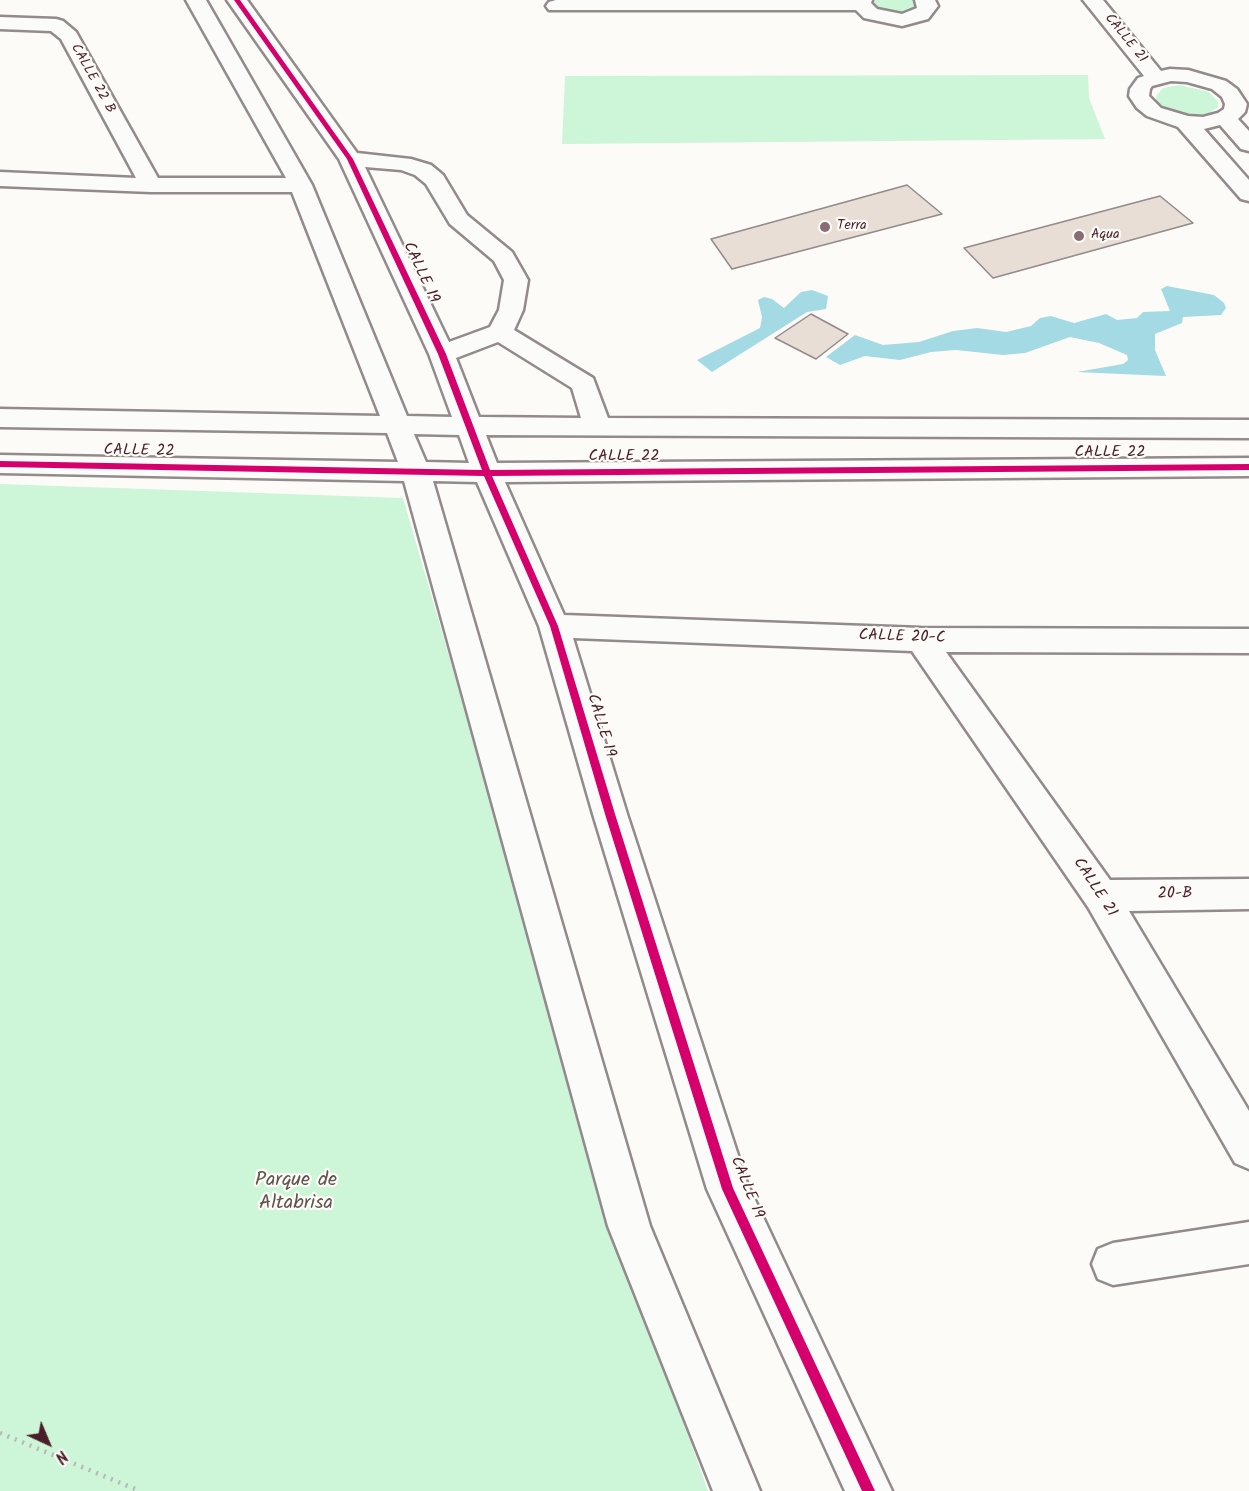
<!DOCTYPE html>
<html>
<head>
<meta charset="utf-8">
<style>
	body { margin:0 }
	#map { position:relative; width:1249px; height:1491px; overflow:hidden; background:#fcfbf8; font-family:Kalam,sans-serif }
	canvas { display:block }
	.north { position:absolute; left:18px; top:1413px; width:60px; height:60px; -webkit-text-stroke:4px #fdfcf7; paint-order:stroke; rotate:136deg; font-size:16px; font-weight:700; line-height:24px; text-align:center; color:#4a1f2b }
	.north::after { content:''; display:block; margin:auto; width:21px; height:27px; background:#4a1f2b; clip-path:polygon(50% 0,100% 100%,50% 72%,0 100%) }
</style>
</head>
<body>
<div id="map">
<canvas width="1249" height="1491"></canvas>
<div class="north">N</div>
</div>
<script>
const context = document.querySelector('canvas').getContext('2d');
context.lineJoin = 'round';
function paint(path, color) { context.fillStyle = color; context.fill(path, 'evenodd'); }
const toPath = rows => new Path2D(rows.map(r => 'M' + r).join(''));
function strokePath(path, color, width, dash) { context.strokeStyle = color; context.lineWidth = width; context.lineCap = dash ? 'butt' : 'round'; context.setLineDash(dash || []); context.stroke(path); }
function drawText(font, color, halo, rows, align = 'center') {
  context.font = font + ' Kalam,sans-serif'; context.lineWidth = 4.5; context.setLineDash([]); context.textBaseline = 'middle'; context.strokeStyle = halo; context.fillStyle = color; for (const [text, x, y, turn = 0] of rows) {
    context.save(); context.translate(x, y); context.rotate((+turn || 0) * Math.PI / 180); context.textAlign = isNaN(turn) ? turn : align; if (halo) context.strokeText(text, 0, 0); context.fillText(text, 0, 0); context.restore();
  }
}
const green = toPath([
	[872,0,914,0,917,7,904,15,876,11,871,4],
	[1088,75,1089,98,1105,139,562,144,565,76],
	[1180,85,1209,92,1218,102,1218,107,1208,114,1190,116,1170,111,1157,102,1156,96,1163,88],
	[0,484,403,498,617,1235,708,1491,0,1491]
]);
const water = toPath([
	[1167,286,1214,295,1224,303,1226,308,1221,315,1183,317,1182,323,1155,334,1155,350,1166,376,1077,372,1123,364,1128,360,1127,355,1099,343,1070,337,1025,353,1003,355,956,350,931,352,900,360,865,356,840,365,826,357,855,335,883,345,919,342,953,331,977,328,1006,332,1031,326,1040,318,1051,316,1074,323,1106,314,1117,320,1137,318,1143,312,1170,311,1161,289],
	[812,290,828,296,826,309,807,312,712,372,697,360,760,328,762,317,758,300,764,297,772,299,784,308,801,292]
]);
const building = toPath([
	[907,185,942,214,732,269,711,239,907,185],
	[1160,196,1193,223,993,278,964,248,1160,196],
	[811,314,848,334,816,359,775,338,811,314]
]);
const path = toPath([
	[0,1433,140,1491]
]);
const minor = toPath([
	[186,0,206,0,312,185,407,416,452,417,429,354,339,159,227,0,247,0,357,153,411,159,431,165,443,175,467,215,512,252,528,280,523,310,514,330,593,378,608,418,1249,420,1249,438,486,435,497,463,1249,458,1249,476,505,482,564,615,921,628,1249,629,1249,653,946,652,1110,880,1249,879,1249,909,1129,911,1249,1111,1249,1169,1235,1163,1088,907,912,651,573,638,627,814,747,1183,892,1491,845,1491,707,1189,593,814,539,626,477,482,433,481,650,1226,760,1491,713,1491,608,1226,404,481,0,473,0,455,398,462,387,433,0,427,0,409,380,416,292,192,151,192,0,186,0,172,136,178,61,39,51,31,0,29,0,17,56,19,63,21,76,32,158,178,286,178,186,0],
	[365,167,401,170,415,175,426,184,450,224,494,261,504,280,499,310,490,327,449,342,365,167],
	[498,342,572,388,581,418,479,417,456,358,498,342],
	[414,434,459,435,469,463,426,462,414,434],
	[556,0,872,0,871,3,877,9,902,14,917,8,915,0,935,0,938,6,928,19,902,26,864,18,856,10,549,10,546,6,549,2,556,0],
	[1083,0,1103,0,1161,71,1170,69,1188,70,1226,81,1237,89,1247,104,1245,112,1238,119,1249,131,1249,151,1241,149,1220,125,1204,129,1249,180,1249,201,1241,199,1178,127,1147,116,1137,108,1129,96,1130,89,1138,78,1144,76,1083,0],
	[1171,81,1187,82,1212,89,1222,97,1225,104,1224,109,1218,113,1203,117,1188,116,1161,108,1149,96,1150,89,1152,86,1171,81],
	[1249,1222,1249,1264,1113,1285,1098,1279,1092,1264,1098,1249,1113,1243,1249,1222]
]);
const cycleway = toPath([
	[234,0,240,0,353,159,446,354,490,470,1249,464,1249,470,492,476,558,626,615,814,733,1188,875,1491,862,1491,722,1189,605,814,550,626,484,476,0,467,0,461,482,470,438,354,347,159,234,0]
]);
const markers = [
	[825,227,6,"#886c73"],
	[1079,236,6,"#886c73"]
];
const farStreetnames = [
	["CALLE 21",1125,39,51],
	["CALLE 22 B",92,79,61]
];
const farPoinames = [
	["Terra",837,227],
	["Aqua",1091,236]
];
const streetNames = [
	["CALLE 19",420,273,65],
	["CALLE 22",139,452,1],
	["CALLE 22",1110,453],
	["CALLE 22",624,457],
	["CALLE 20-C",902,638,2],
	["CALLE 19",600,726,73],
	["CALLE 21",1094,888,57],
	["20-B",1175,895,-1],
	["CALLE 19",746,1188,68]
];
const nearParknames = [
	["Parque de",296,1182],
	["Altabrisa",296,1205]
];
paint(green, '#cdf5d8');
paint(water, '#a4dae4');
paint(building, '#e8ded6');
strokePath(building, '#928a8b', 1.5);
strokePath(minor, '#928a8b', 5);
strokePath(path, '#bbb6b6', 4.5, [2, 6]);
paint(minor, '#fbfbf9');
paint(cycleway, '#d6006c');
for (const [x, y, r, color] of markers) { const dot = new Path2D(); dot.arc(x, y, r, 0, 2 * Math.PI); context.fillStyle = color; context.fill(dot); strokePath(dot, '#fdfcf7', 2); }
drawText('14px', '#4a1f2b', '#fdfcf7', farStreetnames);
drawText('14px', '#4a1f2b', '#fdfcf7', farPoinames, 'left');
drawText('16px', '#4a1f2b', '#fdfcf7', streetNames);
drawText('20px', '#615350', '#fdfcf7', nearParknames);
</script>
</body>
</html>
